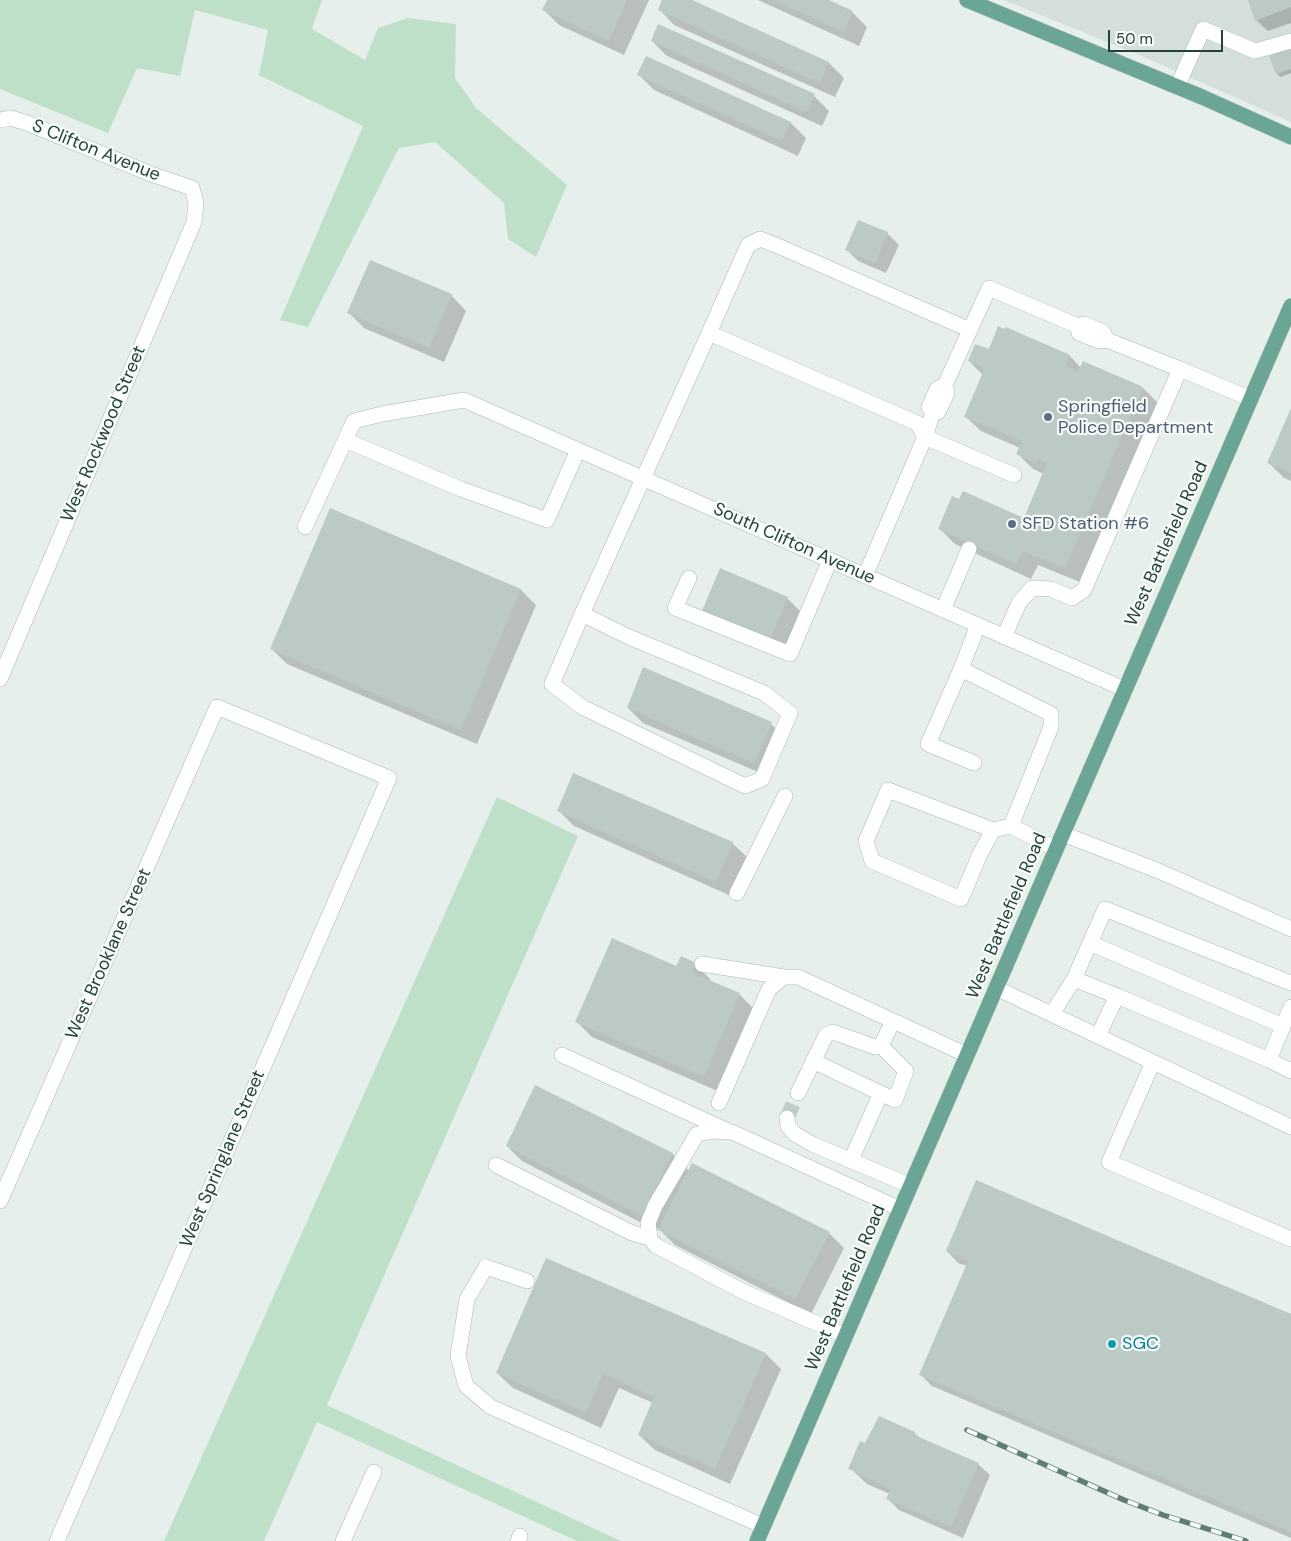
<!DOCTYPE html>
<html>
<head>
<meta charset="utf-8">
<style>
	body { margin:0 }
	#map { position:relative; width:1291px; height:1541px; overflow:hidden; background:#e6efeb; font-family:"DM Sans",sans-serif }
	canvas { display:block }
	.scale { position:absolute; left:1108px; top:30px; width:115px; height:22px; box-sizing:border-box; border:2px solid #24423a; border-top:0; padding-left:6px; font-size:15px; line-height:18px; white-space:nowrap; color:#24423a; -webkit-text-stroke:4px #f7fbf9; paint-order:stroke }
</style>
</head>
<body>
<div id="map">
<canvas width="1291" height="1541"></canvas>
<div class="scale">50 m</div>
</div>
<script>
const context = document.querySelector('canvas').getContext('2d');
context.lineJoin = 'round';
function paint(path, color) { context.fillStyle = color; context.fill(path, 'evenodd'); }
const toPath = rows => new Path2D(rows.map(r => 'M' + r).join(''));
function strokePath(path, color, width, dash) { context.strokeStyle = color; context.lineWidth = width; context.lineCap = dash ? 'butt' : 'round'; context.setLineDash(dash || []); context.stroke(path); }
function drawText(font, color, halo, rows, align = 'center') {
  context.font = font + ' "DM Sans",sans-serif'; context.lineWidth = 4.5; context.setLineDash([]); context.textBaseline = 'middle'; context.strokeStyle = halo; context.fillStyle = color; for (const [text, x, y, turn = 0] of rows) {
    context.save(); context.translate(x, y); context.rotate((+turn || 0) * Math.PI / 180); context.textAlign = isNaN(turn) ? turn : align; if (halo) context.strokeText(text, 0, 0); context.fillText(text, 0, 0); context.restore();
  }
}
const built = toPath([
	[1004,0,1291,0,1291,122,1139,55]
]);
const green = toPath([
	[0,0,322,0,312,29,365,60,378,28,408,18,456,24,455,78,476,108,567,185,536,257,508,239,504,203,435,142,399,148,308,327,280,320,363,126,259,75,268,30,195,10,180,76,137,68,108,133,0,89],
	[497,797,578,836,327,1405,621,1541,577,1541,317,1422,264,1541,164,1541]
]);
const shadow = toPath([
	[549,0,649,0,624,55,559,25,544,10],
	[663,0,689,0,829,63,844,78,835,97,674,25,659,9],
	[758,0,826,0,852,12,867,27,859,46],
	[1249,0,1291,0,1291,23,1268,31,1256,20],
	[652,41,814,96,829,111,822,126,667,56],
	[1291,49,1291,73,1281,77,1277,74,1271,57],
	[647,58,791,123,806,138,798,156,654,90,639,75],
	[887,233,899,245,886,273,858,261,847,250],
	[451,295,466,311,444,362,364,328,349,313],
	[1006,328,1070,356,1081,368,1083,362,1143,388,1158,403,1080,582,1038,565,1031,579,955,544,940,529,960,500,1025,520,1044,474,1033,469,1018,454,1020,448,981,431,965,416,983,375,969,361,989,351],
	[1291,411,1291,481,1284,478,1269,463],
	[521,590,536,605,477,744,287,664,272,649],
	[787,598,802,613,784,656,718,626],
	[628,708,771,724,786,739,770,777,643,723],
	[559,811,732,843,748,858,731,896,574,826],
	[695,964,710,979,709,982,740,995,755,1010,720,1092,592,1037,577,1022,677,967],
	[535,1086,673,1154,689,1171,829,1233,844,1248,811,1314,675,1245,658,1228,657,1231,522,1161,507,1146],
	[947,1251,1291,1315,1291,1538,932,1386,921,1375,967,1266,958,1263],
	[547,1260,766,1354,781,1369,730,1484,655,1450,639,1435,653,1403,619,1388,601,1428,513,1388,497,1373],
	[914,1433,921,1439,978,1464,990,1475,963,1538,899,1510,888,1499,890,1494,867,1484,850,1468,866,1445]
]);
const building = toPath([
	[547,0,627,0,609,41,542,10],
	[662,0,692,0,829,62,820,83,658,10],
	[774,0,829,0,853,11,844,32],
	[1248,0,1291,0,1291,7,1255,21],
	[658,24,815,94,807,112,651,41],
	[1291,48,1291,69,1276,74,1269,56],
	[646,56,791,122,782,141,637,75],
	[858,220,888,232,875,263,845,250],
	[370,260,452,294,429,348,347,313],
	[998,326,1004,329,1006,327,1070,355,1065,366,1078,372,1083,361,1143,387,1065,568,1022,551,1016,564,938,529,952,496,959,499,963,491,1024,518,1047,463,1038,459,1035,463,1016,454,1022,441,964,417,983,372,982,367,968,361,975,344,989,349],
	[1291,408,1291,473,1267,463],
	[330,508,521,589,461,730,270,649],
	[720,568,788,597,769,642,702,611],
	[643,667,772,722,754,763,627,708],
	[573,773,733,842,716,882,557,811],
	[612,938,676,966,681,956,696,963,692,973,740,993,704,1077,575,1022],
	[535,1085,673,1153,642,1216,506,1146],
	[692,1163,830,1232,795,1299,658,1230],
	[976,1180,1291,1314,1291,1532,919,1375,968,1261,946,1251],
	[546,1258,766,1353,715,1469,638,1435,654,1397,603,1373,586,1413,496,1373],
	[879,1416,915,1432,914,1435,979,1463,951,1527,886,1499,891,1489,855,1473,854,1471,848,1469,860,1441,865,1443]
]);
const minorTunnel = toPath([
	[787,1118,798,1093]
]);
const minor = toPath([
	[1177,87,1203,29,1255,51,1291,41],
	[0,120,11,118,27,123,151,174,192,188,196,203,194,222,0,679],
	[709,333,748,245,760,239,778,246,970,330],
	[1107,340,1180,369],
	[945,385,989,288,1078,326,1084,324,1103,332,1107,340,1099,341,1079,333,1078,326],
	[925,437,933,412,929,407,937,389,945,385,947,393,943,402,938,412,933,412],
	[345,440,461,489,547,520,578,450],
	[305,527,354,421,382,414,464,400,1124,689],
	[865,576,925,437,1014,475],
	[689,578,675,608,790,654,830,560],
	[943,610,969,549],
	[582,614,629,637,764,693,790,713,762,779,745,786,582,707,552,684,582,614,599,576,709,333,917,423,925,437],
	[978,625,961,669,1051,714,1051,727,1011,826,1056,849],
	[1004,637,1019,603,1032,588,1051,589,1072,598,1084,590,1180,369,1251,399],
	[961,669,928,744,974,763],
	[993,830,888,790,866,841,872,861,961,899,980,854,993,830,1011,826],
	[1063,834,1154,869,1291,929],
	[737,893,785,796],
	[1090,943,1283,1026],
	[702,964,784,977],
	[996,988,1291,1127],
	[1117,996,1074,979,1105,909,1291,983],
	[1052,1014,1074,979],
	[1098,1036,1117,996,1269,1060,1291,1007],
	[562,1055,726,1130],
	[1269,1060,1291,1071],
	[813,1061,895,1100,906,1071,881,1046],
	[1153,1062,1109,1162,1291,1239],
	[798,1093,826,1035,833,1032,875,1047,881,1046,893,1021],
	[719,1103,769,989,784,977,798,977,967,1055],
	[787,1118,788,1126,795,1134,812,1144,911,1186],
	[851,1160,881,1093],
	[496,1165,632,1233,650,1238],
	[0,1201,217,707,389,778,57,1541],
	[527,1281,486,1267,467,1299,458,1356,466,1386,491,1407,763,1526],
	[846,1336,742,1291,655,1245,650,1238,648,1223,655,1206,697,1134,713,1131,732,1132,900,1209],
	[343,1541,374,1472],
	[518,1541,520,1536]
]);
const major = toPath([
	[967,0,1202,97,1291,137],
	[757,1541,1291,306]
]);
const rail = toPath([
	[967,1430,1124,1500,1163,1515,1246,1541]
]);
const markers = [
	[1048,417,5,"#5c6f8a"],
	[1012,524,5,"#5c6f8a"],
	[1112,1344,5,"#0f9aa8"]
];
const streetNames = [
	["S Clifton Avenue",96,151,22],
	["West Rockwood Street",104,434,-67],
	["South Clifton Avenue",794,544,24],
	["West Battlefield Road",1167,544,-66],
	["West Battlefield Road",1007,916,-67],
	["West Brooklane Street",109,954,-66],
	["West Springlane Street",223,1159,-67],
	["West Battlefield Road",846,1288,-67]
];
const serviceNames = [
	["Springfield",1058,407],
	["Police Department",1058,428],
	["SFD Station #6",1022,524]
];
const cultureNames = [
	["SGC",1122,1344]
];
paint(built, '#d4dfda');
paint(green, '#bfe0c8');
paint(shadow, '#0003');
paint(building, '#bbcac4');
strokePath(minorTunnel, '#bfccc8', 15, [15, 8]);
strokePath(minor, '#a8b8b2', 16);
strokePath(major, '#c2cac8', 16);
strokePath(minor, '#fff', 15);
strokePath(major, '#6aa596', 15);
strokePath(rail, '#5f7d75', 5.5);
strokePath(rail, '#f7fbf9', 4, [11]);
for (const [x, y, r, color] of markers) { const dot = new Path2D(); dot.arc(x, y, r, 0, 2 * Math.PI); context.fillStyle = color; context.fill(dot); strokePath(dot, '#f7fbf9', 2); }
drawText('18px', '#24423a', '#f7fbf9', streetNames);
drawText('18px', '#4e5e75', '#f7fbf9', serviceNames, 'left');
drawText('18px', '#0d838f', '#f7fbf9', cultureNames, 'left');
</script>
</body>
</html>
